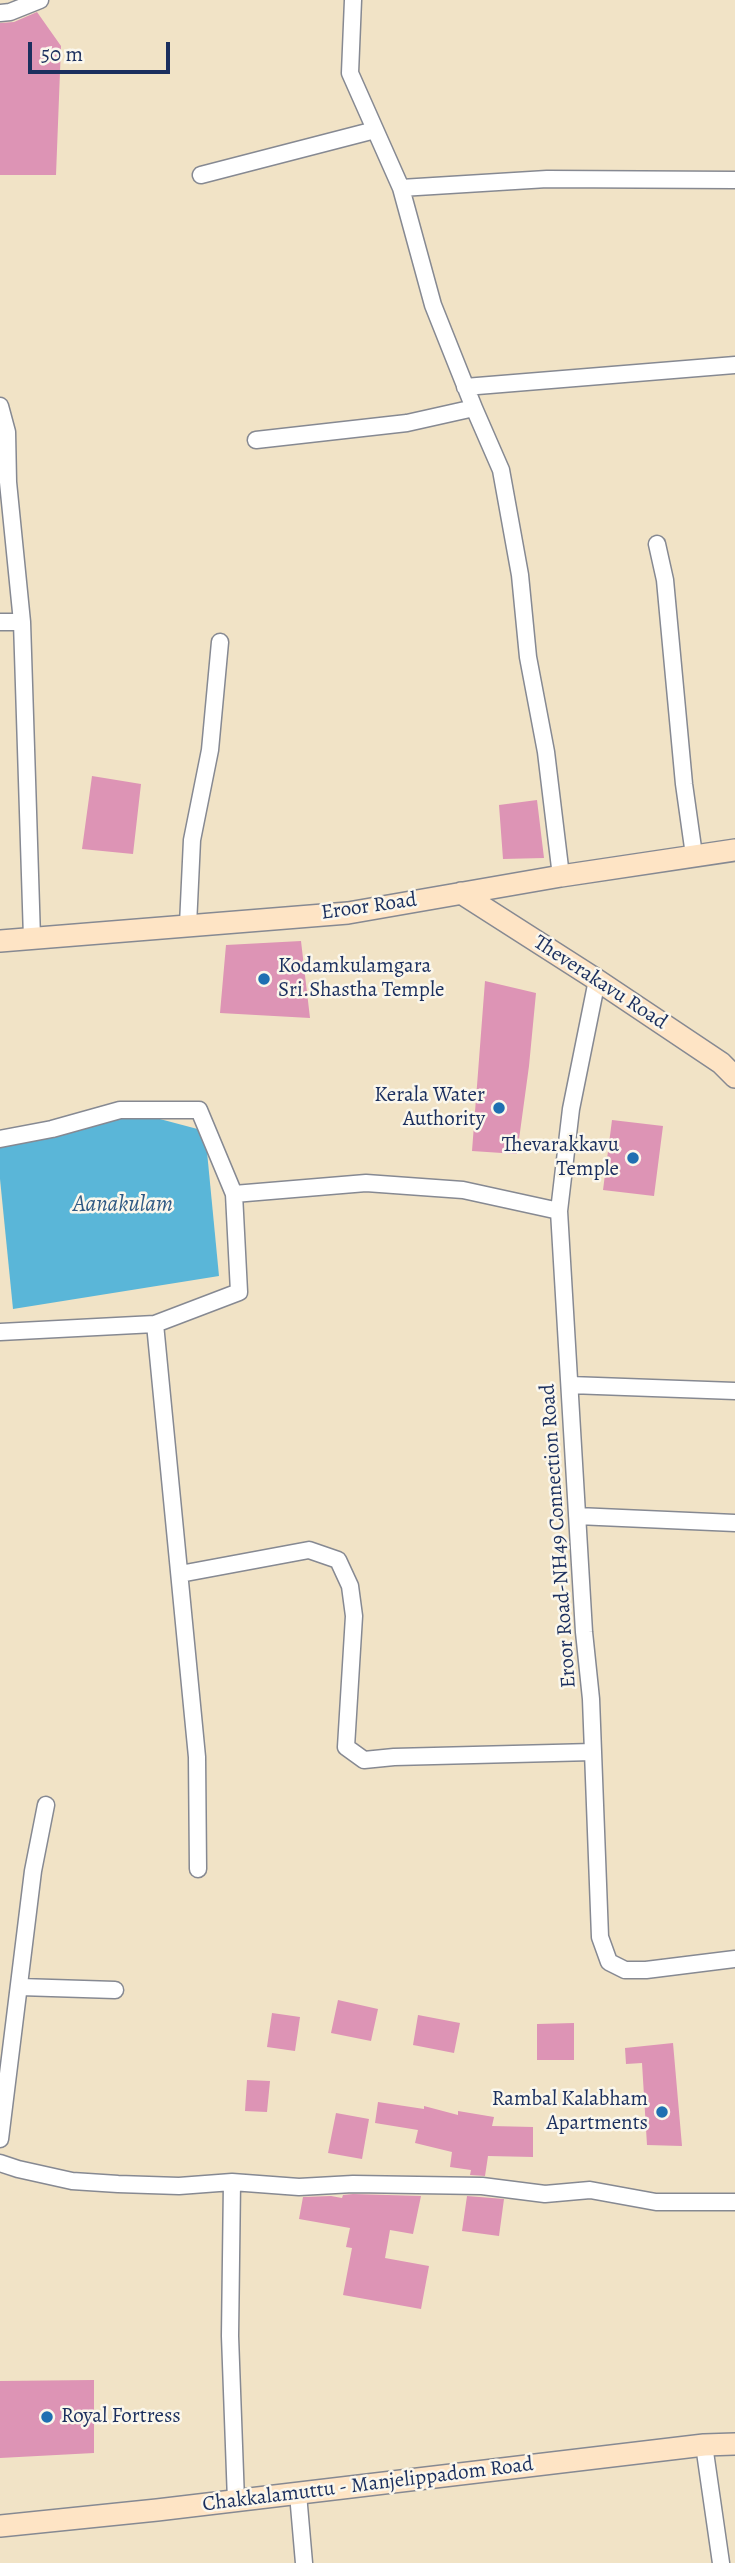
<!DOCTYPE html>
<html>
<head>
<meta charset="utf-8">
<style>
	body { margin:0 }
	#map { position:relative; width:735px; height:2563px; overflow:hidden; background:#f1e3c6; font-family:Alegreya,serif }
	canvas { display:block }
	.scale { position:absolute; left:28px; top:42px; width:142px; height:32px; box-sizing:border-box; border:4px solid #1b2f5e; border-top:0; padding-left:9px; font-size:21px; line-height:24px; white-space:nowrap; color:#1b2f5e; -webkit-text-stroke:5px #fbf7ec; paint-order:stroke }
</style>
</head>
<body>
<div id="map">
<canvas width="735" height="2563"></canvas>
<div class="scale">50 m</div>
</div>
<script>
const context = document.querySelector('canvas').getContext('2d');
context.lineJoin = 'round';
function paint(path, color) { context.fillStyle = color; context.fill(path, 'evenodd'); }
const toPath = rows => new Path2D(rows.map(r => 'M' + r).join(''));
function strokePath(path, color, width, dash) { context.strokeStyle = color; context.lineWidth = width; context.lineCap = dash ? 'butt' : 'round'; context.setLineDash(dash || []); context.stroke(path); }
function drawText(font, color, halo, rows, align = 'center') {
  context.font = font + ' Alegreya,serif'; context.lineWidth = 5; context.setLineDash([]); context.textBaseline = 'middle'; context.strokeStyle = halo; context.fillStyle = color; for (const [text, x, y, turn = 0] of rows) {
    context.save(); context.translate(x, y); context.rotate((+turn || 0) * Math.PI / 180); context.textAlign = isNaN(turn) ? turn : align; if (halo) context.strokeText(text, 0, 0); context.fillText(text, 0, 0); context.restore();
  }
}
const water = toPath([
	[141,1114,205,1131,219,1276,13,1309,0,1179,0,1145]
]);
const building = toPath([
	[37,12,61,46,56,175,0,175,0,23,14,22],
	[92,776,141,784,133,854,82,849],
	[537,800,544,858,503,859,499,805],
	[301,941,310,1018,220,1013,226,945],
	[485,981,536,993,529,1066,517,1154,472,1151],
	[612,1120,663,1126,654,1196,603,1190],
	[338,2000,378,2009,371,2041,331,2033],
	[272,2013,300,2017,295,2051,267,2047],
	[418,2015,460,2023,454,2053,413,2045],
	[574,2023,574,2060,537,2060,537,2024],
	[673,2043,682,2146,647,2145,642,2063,626,2064,625,2048],
	[247,2080,270,2081,267,2112,245,2111],
	[378,2102,424,2109,424,2106,458,2115,458,2111,494,2117,492,2126,533,2127,533,2157,488,2156,485,2176,470,2175,471,2170,450,2167,452,2152,415,2143,418,2130,375,2123],
	[336,2113,369,2119,362,2159,328,2153],
	[353,2194,421,2196,413,2234,390,2230,385,2258,429,2266,421,2309,343,2295,352,2248,346,2247,350,2228,299,2219,303,2197,331,2196,342,2198,343,2195],
	[467,2196,504,2199,499,2236,462,2231],
	[94,2380,94,2453,0,2458,0,2381]
]);
const street = toPath([
	[353,0,350,73,401,188,433,305,474,408],
	[0,13,10,12,40,0],
	[201,175,375,130],
	[401,188,547,179,735,180],
	[465,387,735,365],
	[0,406,7,432,8,482,22,622],
	[256,440,407,423,474,408,501,470,520,575,528,657,546,752,561,876],
	[657,544,665,580,684,784,694,855],
	[0,622,22,622,32,938],
	[188,925,192,840,210,750,220,642],
	[597,980,571,1109,559,1211,584,1632,591,1699,600,1937,609,1962,625,1970,646,1970,735,1959],
	[0,1139,52,1129,120,1110,199,1110,234,1194],
	[155,1324,197,1757,198,1869],
	[0,1332,155,1324,239,1292,234,1194,366,1183,463,1190,559,1211],
	[570,1385,735,1391],
	[577,1516,735,1523],
	[180,1574,309,1550,338,1560,350,1586,354,1616,346,1747,364,1760,394,1757,593,1752],
	[20,1987,115,1990],
	[0,2139,33,1871,46,1805],
	[0,2163,18,2169,72,2181,118,2184,179,2186,232,2182,299,2187,353,2184,482,2186,545,2194,590,2190,656,2202,735,2202],
	[232,2182,230,2336,236,2501],
	[704,2445,721,2563],
	[298,2494,304,2563]
]);
const secondary = toPath([
	[461,893,597,980,721,1063,735,1077],
	[0,941,348,913,561,876,735,850],
	[0,2526,157,2510,704,2445,735,2444]
]);
const markers = [
	[264,979,7,"#1f6fb2"],
	[499,1108,7,"#1f6fb2"],
	[633,1158,7,"#1f6fb2"],
	[662,2112,7,"#1f6fb2"],
	[47,2417,7,"#1f6fb2"]
];
const streetNames = [
	["Eroor Road",369,907,-8],
	["Theverakavu Road",600,983,33],
	["Eroor Road-NH49 Connection Road",559,1536,-94],
	["Chakkalamuttu - Manjelippadom Road",368,2485,-7]
];
const poiNames = [
	["Kodamkulamgara",278,967,"left"],
	["Sri.Shastha Temple",278,991,"left"],
	["Kerala Water",485,1096],
	["Authority",485,1120],
	["Thevarakkavu",619,1146],
	["Temple",619,1170],
	["Rambal Kalabham",648,2100],
	["Apartments",648,2124],
	["Royal Fortress",61,2417,"left"]
];
const waterNames = [
	["Aanakulam",123,1205]
];
paint(water, '#5ab6d8');
paint(building, '#dd94b5');
strokePath(street, '#868992', 19);
strokePath(secondary, '#868992', 24);
strokePath(street, '#fff', 16);
strokePath(secondary, '#fee4c5', 21);
for (const [x, y, r, color] of markers) { const dot = new Path2D(); dot.arc(x, y, r, 0, 2 * Math.PI); context.fillStyle = color; context.fill(dot); strokePath(dot, '#fbf7ec', 2.5); }
drawText('21px', '#1b2f5e', '#fbf7ec', streetNames);
drawText('21px', '#1b2f5e', '#fbf7ec', poiNames, 'right');
drawText('italic 23px', '#2e5883', '#fbf7ec', waterNames);
</script>
</body>
</html>
